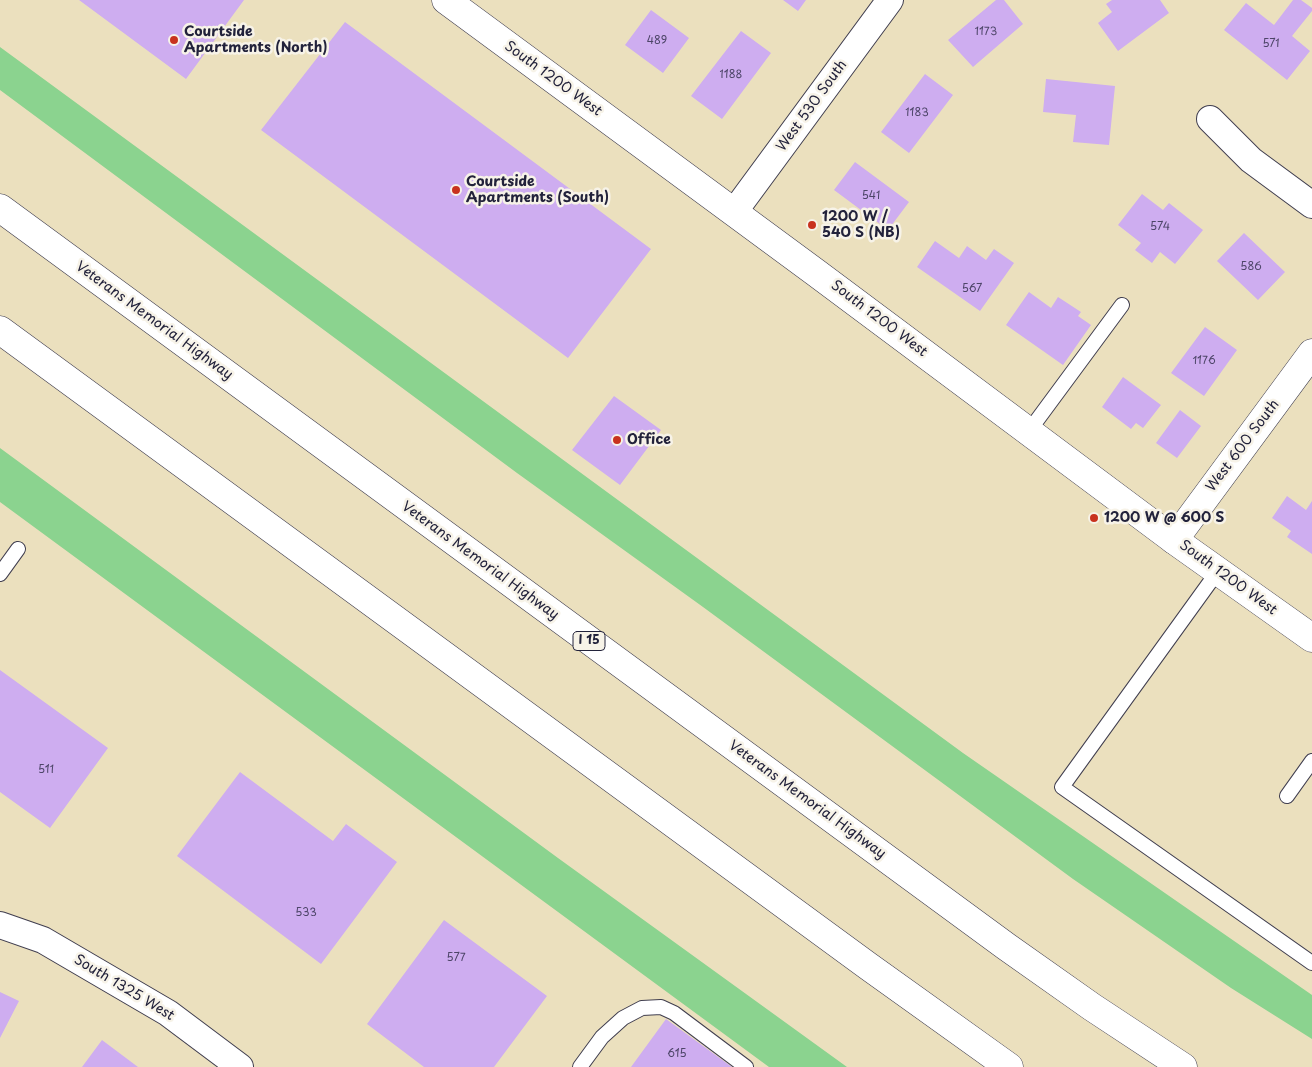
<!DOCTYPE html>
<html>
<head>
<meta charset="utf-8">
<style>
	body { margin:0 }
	canvas { display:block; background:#ebe0be }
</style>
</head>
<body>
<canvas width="1312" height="1067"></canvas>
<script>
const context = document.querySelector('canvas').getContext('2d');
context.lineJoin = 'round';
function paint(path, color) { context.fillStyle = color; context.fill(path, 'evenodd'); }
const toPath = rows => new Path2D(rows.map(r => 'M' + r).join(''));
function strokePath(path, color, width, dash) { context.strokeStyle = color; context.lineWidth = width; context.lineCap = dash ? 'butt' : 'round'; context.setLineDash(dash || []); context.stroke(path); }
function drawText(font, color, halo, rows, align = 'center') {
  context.font = font + ' "Playpen Sans",sans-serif'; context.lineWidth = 5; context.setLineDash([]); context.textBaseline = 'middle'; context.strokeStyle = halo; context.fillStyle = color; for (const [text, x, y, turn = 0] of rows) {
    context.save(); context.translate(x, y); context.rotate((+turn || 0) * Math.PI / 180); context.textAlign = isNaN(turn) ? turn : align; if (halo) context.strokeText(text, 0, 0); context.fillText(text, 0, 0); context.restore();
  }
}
const green = toPath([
	[0,47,963,753,1312,995,1312,1039,1231,988,1073,879,703,607,517,473,0,90],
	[0,448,558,858,847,1067,769,1067,0,502]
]);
const building = toPath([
	[79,0,244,0,186,79],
	[783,0,806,0,798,11],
	[996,0,1004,0,1023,24,973,67,948,40],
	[1112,0,1160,0,1169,13,1118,51,1098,23,1112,12,1106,4],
	[1293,0,1301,0,1312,8,1312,11,1292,36,1310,51,1287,80,1224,30,1246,3,1274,25],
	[651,10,689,38,663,73,625,45],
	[345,22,651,249,568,358,261,130],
	[741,31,771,53,722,119,691,96],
	[925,74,953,95,909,153,881,132],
	[1046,79,1115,86,1109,145,1073,142,1076,115,1043,112],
	[855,162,909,202,888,230,834,190],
	[1142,194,1163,210,1169,203,1203,230,1175,264,1160,252,1152,263,1135,250,1141,243,1118,225],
	[1244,233,1285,272,1258,300,1217,261],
	[935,241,959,258,967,246,986,260,994,249,1014,263,980,311,917,267],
	[1029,292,1051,308,1058,297,1081,312,1078,316,1091,325,1063,365,1006,325],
	[1205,327,1237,350,1204,396,1171,373],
	[1123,377,1161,405,1143,428,1136,423,1131,429,1102,407],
	[614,396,661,430,620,485,572,450],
	[1180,410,1201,426,1177,458,1156,443],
	[1287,496,1306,510,1312,501,1312,554,1287,537,1291,531,1272,518],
	[0,670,108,748,50,828,0,792],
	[240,772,333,841,346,824,397,862,321,964,177,856],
	[444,920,547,996,494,1067,424,1067,367,1024],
	[0,992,19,1001,0,1038],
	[666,1019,732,1067,631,1067],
	[102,1040,138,1067,82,1067]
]);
const service = toPath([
	[1029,431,1122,305],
	[1218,571,1062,787,1312,963],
	[0,574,18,549],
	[1287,796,1312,761],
	[580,1067,602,1037,623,1018,642,1008,661,1007,674,1013,746,1067]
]);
const minor = toPath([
	[1210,119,1251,160,1312,205],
	[734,212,890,0],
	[0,925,43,940,168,1013,240,1067]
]);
const tertiary = toPath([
	[1174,540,1312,353]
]);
const secondary = toPath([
	[446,0,815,272,1174,540,1312,638]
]);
const motorway = toPath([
	[0,208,1007,947,1092,1007,1183,1067],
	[0,330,868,966,1009,1067]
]);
const markers = [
	[174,40,5,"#c8321e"],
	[456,190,5,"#c8321e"],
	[812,225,5,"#c8321e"],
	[617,440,5,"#c8321e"],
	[1094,518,5,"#c8321e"]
];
const numberNames = [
	["1173",986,32],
	["489",657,41],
	["571",1271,44],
	["1188",731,75],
	["1183",917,113],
	["541",871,196],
	["574",1160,227],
	["586",1251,267],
	["567",972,289],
	["1176",1204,361],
	["511",46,770],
	["533",306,913],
	["577",456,958],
	["615",677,1054]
];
const shields = [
	[589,641,32]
];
const shieldNames = [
	["I 15",589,641]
];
const poiNames = [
	["Courtside",184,32],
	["Apartments (North)",184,48],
	["Courtside",466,182],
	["Apartments (South)",466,198],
	["1200 W /",822,217],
	["540 S (NB)",822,233],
	["Office",627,440],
	["1200 W @ 600 S",1104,518]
];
const streetNames = [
	["South 1200 West",553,79,36],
	["West 530 South",812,106,-54],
	["South 1200 West",879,319,37],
	["Veterans Memorial Highway",154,321,36],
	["West 600 South",1243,446,-53],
	["Veterans Memorial Highway",480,561,36],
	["South 1200 West",1228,578,36],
	["Veterans Memorial Highway",807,800,36],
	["South 1325 West",124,988,31]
];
paint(green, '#8bd38f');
paint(building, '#ceadf0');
strokePath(service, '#403e4f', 16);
strokePath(minor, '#403e4f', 28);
strokePath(tertiary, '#403e4f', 29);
strokePath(secondary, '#403e4f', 29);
strokePath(motorway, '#403e4f', 29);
strokePath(service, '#fff', 14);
strokePath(minor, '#fff', 26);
strokePath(tertiary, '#fff', 28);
strokePath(secondary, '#fff', 28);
strokePath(motorway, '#fff', 28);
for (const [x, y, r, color] of markers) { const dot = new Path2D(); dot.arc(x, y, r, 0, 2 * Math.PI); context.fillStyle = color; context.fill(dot); strokePath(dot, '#f7f3e8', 2); }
drawText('11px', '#4d4568', null, numberNames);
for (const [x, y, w] of shields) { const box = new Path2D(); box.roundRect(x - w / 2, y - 9.5, w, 19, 4); context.fillStyle = '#f7f3e8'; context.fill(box); strokePath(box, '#22223b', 1); }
drawText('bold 12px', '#22223b', null, shieldNames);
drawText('bold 14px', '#22223b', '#f7f3e8', poiNames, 'left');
drawText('14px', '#22223b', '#f7f3e8', streetNames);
</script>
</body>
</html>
